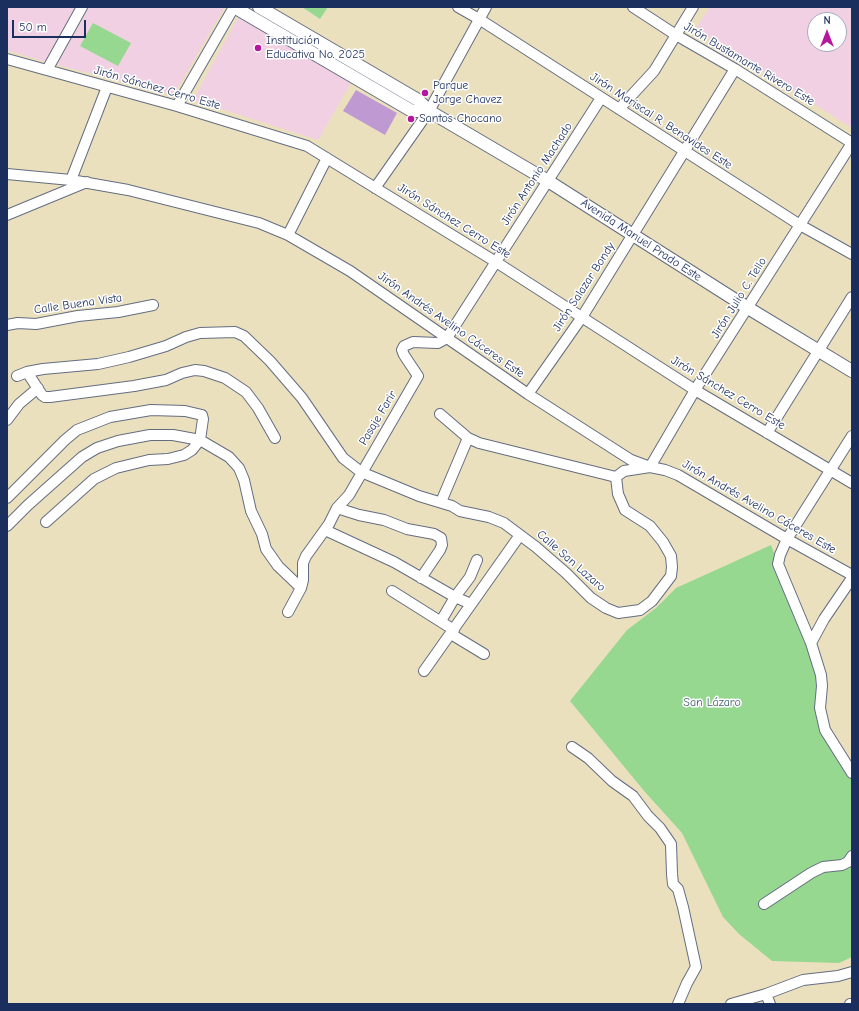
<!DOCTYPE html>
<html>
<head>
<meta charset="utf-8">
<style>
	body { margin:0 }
	#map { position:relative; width:859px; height:1011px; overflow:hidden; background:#ebe0be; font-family:"Comic Neue",sans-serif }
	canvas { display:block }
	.frame { position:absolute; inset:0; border:8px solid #1b2f5e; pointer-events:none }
	.north { position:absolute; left:807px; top:12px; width:40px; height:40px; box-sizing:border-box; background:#fff; border:1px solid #a4acbf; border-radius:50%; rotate:0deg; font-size:11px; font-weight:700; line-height:16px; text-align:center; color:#1b2f5e }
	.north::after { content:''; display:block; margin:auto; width:14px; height:18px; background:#b5179e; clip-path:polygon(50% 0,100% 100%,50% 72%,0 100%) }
	.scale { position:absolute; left:12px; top:20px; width:74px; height:18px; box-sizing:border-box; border:2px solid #1b2f5e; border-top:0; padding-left:5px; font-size:12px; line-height:14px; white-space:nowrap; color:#1b2f5e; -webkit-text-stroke:3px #fff; paint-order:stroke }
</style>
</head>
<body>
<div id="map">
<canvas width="859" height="1011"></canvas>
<div class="frame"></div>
<div class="north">N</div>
<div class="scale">50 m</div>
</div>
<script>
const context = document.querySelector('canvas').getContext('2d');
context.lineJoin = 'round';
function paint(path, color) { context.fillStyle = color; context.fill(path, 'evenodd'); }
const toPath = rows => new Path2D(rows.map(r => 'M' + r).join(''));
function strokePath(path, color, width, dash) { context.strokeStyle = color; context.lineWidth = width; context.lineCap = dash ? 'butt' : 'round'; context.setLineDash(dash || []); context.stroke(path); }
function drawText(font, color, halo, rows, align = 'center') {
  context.font = font + ' "Comic Neue",sans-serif'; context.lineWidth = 3; context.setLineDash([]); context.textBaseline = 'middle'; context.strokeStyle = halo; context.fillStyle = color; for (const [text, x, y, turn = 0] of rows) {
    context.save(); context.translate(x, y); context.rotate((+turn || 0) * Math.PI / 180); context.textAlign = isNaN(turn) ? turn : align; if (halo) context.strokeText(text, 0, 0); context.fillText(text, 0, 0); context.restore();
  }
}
const built = toPath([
	[7,7,76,7,48,63,7,50],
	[89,7,225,7,174,94,57,65],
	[710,7,852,7,852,128,699,31,698,25],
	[815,20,839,20,839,44,815,44],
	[239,16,352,81,318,140,193,100]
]);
const green = toPath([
	[302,7,328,7,320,19],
	[93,23,131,43,118,66,80,46],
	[771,545,816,661,825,719,852,772,852,957,839,963,772,961,739,934,723,917,682,833,645,792,570,701,627,630,656,608,676,588]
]);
const building = toPath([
	[356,90,397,113,385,135,343,111]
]);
const minor = toPath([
	[458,7,479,19,800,225,852,254],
	[633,7,676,35,735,69,852,143],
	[7,59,177,106,307,146,496,262,695,390,852,483],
	[47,70,82,7],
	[177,106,234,7],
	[619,109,654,71,693,7],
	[7,174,71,180,128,190,259,223,288,235,350,271,528,394,631,460,650,467,665,470,678,475,787,539,852,575],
	[71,180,107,87],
	[375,188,429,111,486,7],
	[7,215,87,182],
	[288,235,327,158],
	[7,325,18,323,36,324,78,316,118,312,153,305],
	[27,372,42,395,45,397,50,397,134,386,166,380,182,373,195,370,204,371,225,378,246,392,258,408,275,438],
	[17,376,27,372,43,369,98,364,129,357,166,346,186,337,200,333,235,332,244,336,270,361,302,398,343,458,361,472,419,496,452,506,460,511,489,517,504,523,536,547,566,573,591,598,606,608,618,613,640,610,652,601,671,576,672,567,671,556,663,542,650,526,625,510,618,494,616,477,624,471,650,467,695,390,852,143],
	[528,394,582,317,735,69],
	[440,414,468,438,479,443,616,477],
	[7,420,19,404,38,388],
	[767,433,852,297],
	[852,436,787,539,780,555,778,564,811,643,821,675,822,686,820,708,825,730,852,773],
	[7,498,65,440,77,430,110,417,151,410,185,411,202,415,203,419,200,440,192,450,184,455,168,459,149,460,116,468,94,479,46,522],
	[441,502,468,438],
	[337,508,359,515,384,520,407,529,434,534,441,538,442,545,440,550,421,578],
	[7,526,28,505,82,457,97,448,118,441,150,435,173,435,200,440,229,457,239,468,244,480,251,511,262,534,266,549,278,566,301,588],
	[325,530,394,562,455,597,471,604],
	[392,591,454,630],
	[288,612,301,588,303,580,303,563,306,556,329,524,337,508,349,495,418,376,404,355,402,350,404,346,413,342,438,343,447,338,601,98],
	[441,621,455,597,470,577,477,560],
	[451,634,484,654],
	[811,643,824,619,852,578],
	[424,671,520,535],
	[572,747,588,758,612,781,633,796,648,816,660,828,671,844,672,874,673,884,678,889,683,907,696,967,687,983,678,1004],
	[764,904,811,873,823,867,842,865,848,862,852,856],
	[766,994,770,1004],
	[731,1004,766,994,803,980,838,976,852,972],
	[850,1004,852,1004]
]);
const tertiary = toPath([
	[234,7,412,111,429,111],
	[259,7,418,100,429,111,548,181,748,308,852,371]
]);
const markers = [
	[258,48,4,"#b5179e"],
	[425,93,4,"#b5179e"],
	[411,119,4,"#b5179e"]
];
const poiNames = [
	["Institución",266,41],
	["Educativa No. 2025",266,55],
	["Parque",433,86],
	["Jorge Chavez",433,100],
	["Santos Chocano",419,119]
];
const streetNames = [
	["Jirón Bustamante Rivero Este",749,64,31],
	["Jirón Sánchez Cerro Este",157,88,16],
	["Jirón Mariscal R. Benavides Este",661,121,33],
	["Jirón Antonio Machado",537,174,-57],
	["Jirón Sánchez Cerro Este",454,221,32],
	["Avenida Manuel Prado Este",641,240,33],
	["Jirón Salazar Bondy",584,287,-57],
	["Jirón Julio C. Tello",739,298,-58],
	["Calle Buena Vista",78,304,-8],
	["Jirón Andrés Avelino Cáceres Este",451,325,35],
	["Jirón Sánchez Cerro Este",728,393,31],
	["Pasaje Farir",378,418,-59],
	["Jirón Andrés Avelino Cáceres Este",759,507,30],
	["Calle San Lazaro",571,561,41]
];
const parkNames = [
	["San Lázaro",712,703]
];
paint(built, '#f1d0e3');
paint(green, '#96d890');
paint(building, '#bf9ad2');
strokePath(minor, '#646d80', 12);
strokePath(tertiary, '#646d80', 14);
strokePath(minor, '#fff', 10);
strokePath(tertiary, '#fff', 12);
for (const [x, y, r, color] of markers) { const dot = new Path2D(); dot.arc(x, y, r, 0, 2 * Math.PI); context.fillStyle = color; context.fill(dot); strokePath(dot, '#fff', 1.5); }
drawText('12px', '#1b2f5e', '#fff', poiNames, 'left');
drawText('12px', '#1b2f5e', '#fff', streetNames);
drawText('12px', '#40626d', '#fff', parkNames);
</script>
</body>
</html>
